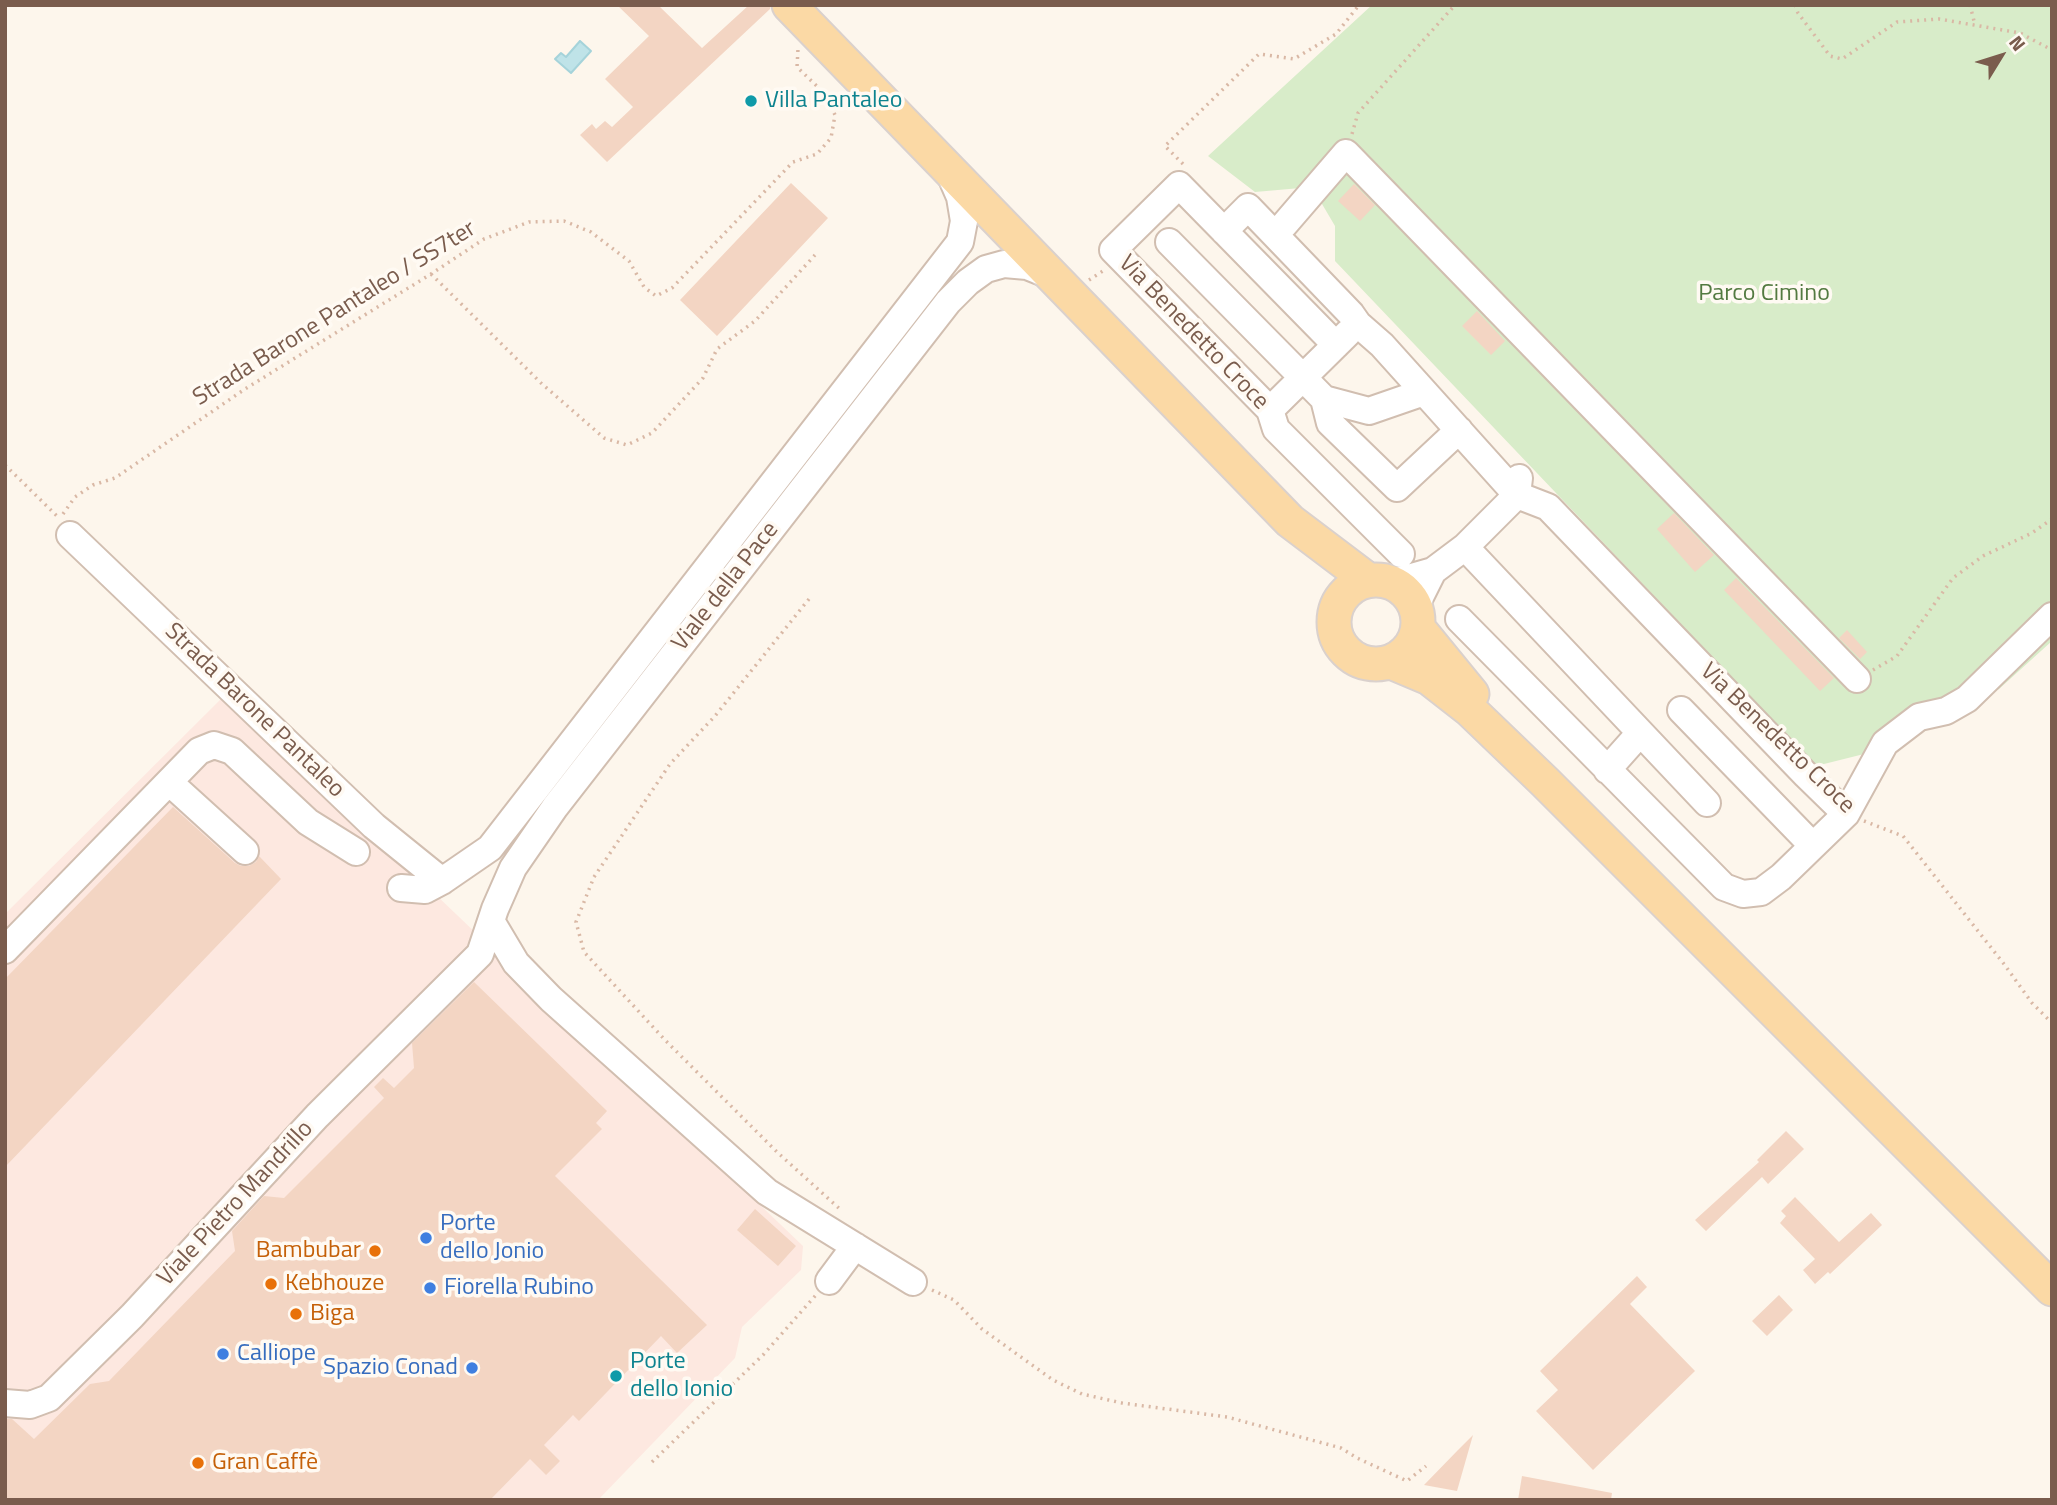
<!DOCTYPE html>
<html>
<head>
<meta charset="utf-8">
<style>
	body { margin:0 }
	#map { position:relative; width:2057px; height:1505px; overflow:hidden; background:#fdf6ec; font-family:"Titillium Web",sans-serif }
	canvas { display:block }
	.frame { position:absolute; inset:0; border:7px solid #7a5c4d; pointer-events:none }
	.north { position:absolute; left:1966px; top:21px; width:70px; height:70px; -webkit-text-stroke:5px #fffaf3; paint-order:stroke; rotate:52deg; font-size:19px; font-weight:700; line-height:28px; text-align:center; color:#7a5c4d }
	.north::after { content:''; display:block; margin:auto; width:24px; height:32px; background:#7a5c4d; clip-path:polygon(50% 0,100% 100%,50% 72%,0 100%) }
</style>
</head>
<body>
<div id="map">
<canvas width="2057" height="1505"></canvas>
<div class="frame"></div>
<div class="north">N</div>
</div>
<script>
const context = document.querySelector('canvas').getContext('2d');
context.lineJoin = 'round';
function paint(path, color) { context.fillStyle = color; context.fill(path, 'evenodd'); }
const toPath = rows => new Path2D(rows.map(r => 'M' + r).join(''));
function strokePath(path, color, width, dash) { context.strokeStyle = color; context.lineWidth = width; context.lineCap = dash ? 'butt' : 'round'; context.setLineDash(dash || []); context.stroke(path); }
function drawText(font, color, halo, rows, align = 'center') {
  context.font = font + ' "Titillium Web",sans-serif'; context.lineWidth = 7; context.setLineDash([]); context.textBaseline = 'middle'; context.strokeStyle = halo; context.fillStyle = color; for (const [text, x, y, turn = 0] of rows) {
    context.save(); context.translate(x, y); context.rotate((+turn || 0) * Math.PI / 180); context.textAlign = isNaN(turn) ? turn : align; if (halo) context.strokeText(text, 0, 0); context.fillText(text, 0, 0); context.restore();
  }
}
const commercial = toPath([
	[226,694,803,1246,801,1270,742,1327,735,1358,598,1500,5,1500,5,914]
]);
const green = toPath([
	[1372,5,2052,5,2052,641,1999,689,1900,745,1816,766,1335,261,1335,226,1312,187,1255,192,1208,156]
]);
const water = toPath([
	[580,41,591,51,571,73,555,59,561,53,566,57,580,41]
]);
const building = toPath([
	[617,5,658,5,702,48,749,5,770,5,770,9,607,162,580,135,592,124,596,129,605,121,612,127,633,107,605,79,649,36],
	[791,183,828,218,717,336,680,300],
	[1354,184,1375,205,1360,221,1338,201],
	[1477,311,1505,341,1491,355,1462,326],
	[1674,513,1714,555,1695,572,1657,529],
	[1736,578,1834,678,1820,691,1724,590],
	[1847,630,1867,652,1860,659,1839,638],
	[173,807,235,863,241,866,249,866,256,862,259,856,281,879,5,1167,5,979],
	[474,982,607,1111,596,1123,602,1129,555,1176,707,1325,677,1353,661,1336,579,1421,573,1415,544,1445,560,1461,546,1475,530,1459,490,1500,5,1500,5,1419,12,1419,34,1439,90,1384,109,1381,235,1251,232,1231,264,1196,284,1198,384,1098,374,1087,383,1078,394,1088,414,1068,412,1043],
	[1786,1131,1804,1149,1768,1184,1762,1177,1706,1231,1695,1220,1759,1162,1757,1160],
	[1795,1197,1839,1242,1871,1213,1882,1225,1830,1274,1828,1272,1815,1284,1803,1270,1815,1259,1780,1223,1786,1216,1781,1211],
	[755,1209,796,1246,778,1266,737,1230],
	[1637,1276,1647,1287,1630,1304,1695,1371,1593,1470,1536,1411,1558,1390,1540,1371],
	[1779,1295,1793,1310,1767,1336,1752,1321],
	[1473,1435,1457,1491,1424,1485,1458,1450],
	[1522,1476,1612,1493,1611,1500,1518,1500]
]);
const path = toPath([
	[1795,5,1798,13,1830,56,1842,59,1897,22,1939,19,2020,33,2052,50],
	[1970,5,1975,25],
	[1352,134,1358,113,1455,5],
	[1183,164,1165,146,1259,54,1294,59,1336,34,1359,5],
	[431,274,541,383,604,438,627,445,652,433,703,378,717,349,755,321,815,255],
	[1089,280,1106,269],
	[5,465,59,518],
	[63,514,75,497,93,485,115,478,245,389,431,274,484,239,529,222,564,221,591,232,629,261,644,287,656,296,672,288,793,162,817,154,831,138,835,115,825,94,797,67,798,49],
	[809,599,715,716,670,764,594,877,576,922,584,952,665,1040,777,1152,842,1211],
	[1873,670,1897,656,1953,578,1983,556,2032,533,2052,519],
	[1864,821,1903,836,2004,964,2032,1003,2052,1023],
	[932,1290,954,1300,982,1329,1053,1380,1082,1394,1122,1403,1227,1417,1341,1448,1357,1458,1407,1481,1426,1466],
	[652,1462,763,1355,816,1295]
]);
const minor = toPath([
	[1284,225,1346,153,1857,679],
	[1224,231,1248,207,1351,314,1358,324,1382,345,1517,495,1548,507,1806,775,1846,814],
	[1169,242,1324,399,1369,411,1424,392],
	[1336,345,1179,185,1113,250,1270,410,1276,429,1401,554],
	[1324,399,1330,423,1397,488,1459,430],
	[1270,410,1348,333],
	[70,535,374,826,442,881],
	[1465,547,1707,803],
	[1391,583,1433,571,1465,547,1517,495,1519,478],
	[1415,607,1433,571],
	[1459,619,1724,887,1743,894,1761,892,1781,877,1846,814,1885,743,1919,717,1946,711,1967,699,2052,616],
	[1681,710,1813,846],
	[1607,770,1640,733],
	[169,782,245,851],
	[401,888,425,890,442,881,490,848,960,242,964,221,960,197,950,174],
	[491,921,516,963,551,999,767,1192,913,1282],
	[5,950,199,751,214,745,232,751,308,822,356,852],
	[829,1281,855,1246],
	[5,1403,30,1405,49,1398,132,1316,317,1116,480,954,495,909,513,868,555,807,948,302,968,282,986,269,1004,264,1027,266,1052,276]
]);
const major = toPath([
	[789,5,1290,521,1368,580],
	'1334 622a42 42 0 1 1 84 0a42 42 0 1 1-84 0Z',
	[1418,628,1472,694],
	[1391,662,1429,678,1470,710,1545,782,2052,1289]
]);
const markers = [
	[751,101,7,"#0f9aa8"],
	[426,1238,7,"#3f7fe0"],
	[375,1251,7,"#e8710a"],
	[271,1284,7,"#e8710a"],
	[430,1288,7,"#3f7fe0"],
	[296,1314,7,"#e8710a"],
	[223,1354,7,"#3f7fe0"],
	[472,1368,7,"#3f7fe0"],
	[616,1376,7,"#0f9aa8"],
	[198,1463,7,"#e8710a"]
];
const cultureNames = [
	["Villa Pantaleo",765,101],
	["Porte",630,1362],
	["dello Ionio",630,1390]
];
const parkNames = [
	["Parco Cimino",1764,294]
];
const streetNames = [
	["Strada Barone Pantaleo / SS7ter",335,314,-32],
	["Via Benedetto Croce",1193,333,46],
	["Viale della Pace",726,587,-52],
	["Strada Barone Pantaleo",254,711,44],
	["Via Benedetto Croce",1777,739,44],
	["Viale Pietro Mandrillo",236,1204,-47]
];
const shopNames = [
	["Porte",440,1224],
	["dello Jonio",440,1252],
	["Fiorella Rubino",444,1288],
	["Calliope",237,1354],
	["Spazio Conad",458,1368,"right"]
];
const foodNames = [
	["Bambubar",361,1251,"right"],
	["Kebhouze",285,1284],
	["Biga",310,1314],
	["Gran Caffè",212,1463]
];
paint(commercial, '#fde8e0');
paint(green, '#d8ecc9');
paint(water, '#bfe3e8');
strokePath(water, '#a5d3da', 2);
paint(building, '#f3d5c3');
strokePath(minor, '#d1beb0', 30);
strokePath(major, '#dad1cd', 37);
strokePath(path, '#d9b8a5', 3.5, [2, 5]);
strokePath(minor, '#fff', 26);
strokePath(major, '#fbd9a5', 33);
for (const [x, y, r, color] of markers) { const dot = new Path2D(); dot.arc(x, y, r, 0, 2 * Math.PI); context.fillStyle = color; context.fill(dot); strokePath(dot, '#fffaf3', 2.5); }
drawText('24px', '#0d838f', '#fffaf3', cultureNames, 'left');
drawText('24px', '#537a41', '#fffaf3', parkNames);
drawText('24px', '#7a5c4d', '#fffaf3', streetNames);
drawText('24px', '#366cbe', '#fffaf3', shopNames, 'left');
drawText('24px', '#c56008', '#fffaf3', foodNames, 'left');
</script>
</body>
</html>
